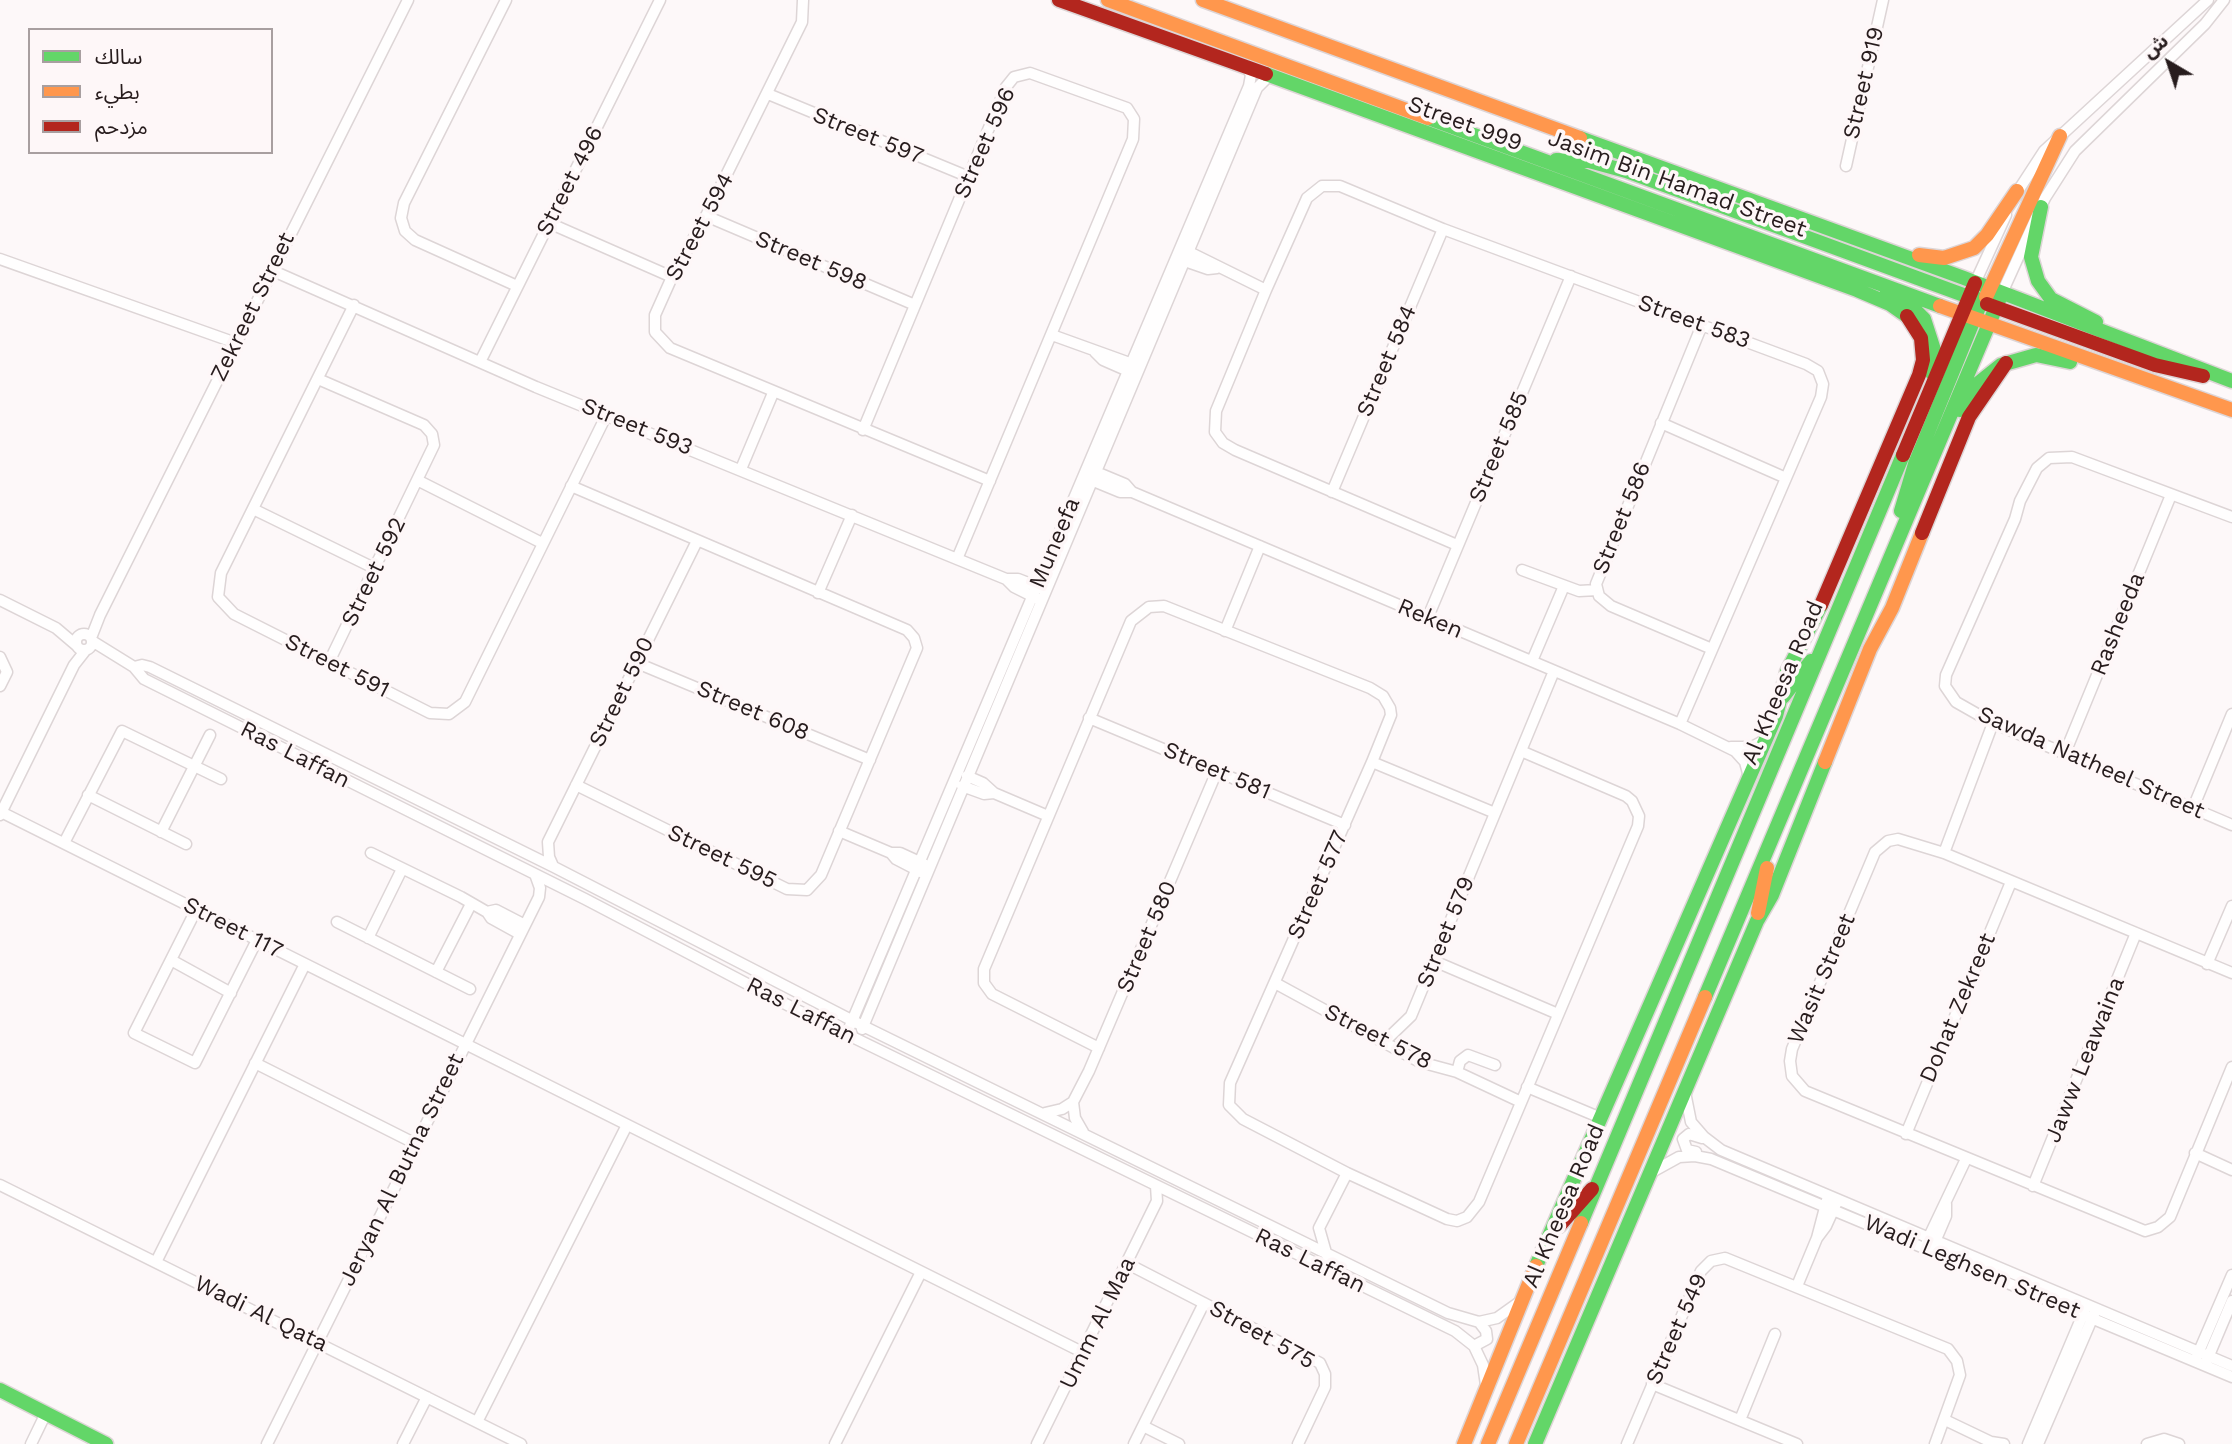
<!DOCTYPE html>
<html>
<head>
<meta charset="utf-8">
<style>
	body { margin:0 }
	#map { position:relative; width:2232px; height:1444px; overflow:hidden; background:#fdf8f9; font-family:"Work Sans","Noto Sans Arabic",sans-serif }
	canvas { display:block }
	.legend { position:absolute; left:28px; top:28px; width:245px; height:126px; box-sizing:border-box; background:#fef7f8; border:2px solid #a89fa0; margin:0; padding:9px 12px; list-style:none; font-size:21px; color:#271c1d }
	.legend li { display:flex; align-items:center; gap:14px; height:35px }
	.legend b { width:35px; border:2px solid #a89fa0 }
	.north { position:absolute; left:2134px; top:28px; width:70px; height:70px; -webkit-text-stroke:5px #fef7f8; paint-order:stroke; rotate:321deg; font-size:19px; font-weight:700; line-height:28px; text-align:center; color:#271c1d }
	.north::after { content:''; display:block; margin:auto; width:24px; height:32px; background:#271c1d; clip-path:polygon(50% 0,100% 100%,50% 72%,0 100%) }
</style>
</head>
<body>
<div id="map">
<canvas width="2232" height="1444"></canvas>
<ul class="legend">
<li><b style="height:9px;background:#63d668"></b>سالك</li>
<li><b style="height:9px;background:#ff974d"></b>بطيء</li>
<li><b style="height:9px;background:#b3261e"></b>مزدحم</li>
</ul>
<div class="north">ش</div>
</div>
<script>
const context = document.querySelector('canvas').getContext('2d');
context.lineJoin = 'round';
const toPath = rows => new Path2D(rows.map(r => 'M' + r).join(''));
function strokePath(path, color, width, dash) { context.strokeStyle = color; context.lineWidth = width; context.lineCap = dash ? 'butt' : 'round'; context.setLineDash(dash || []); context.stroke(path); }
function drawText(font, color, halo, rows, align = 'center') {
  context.font = font + ' "Work Sans",sans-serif'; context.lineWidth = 7; context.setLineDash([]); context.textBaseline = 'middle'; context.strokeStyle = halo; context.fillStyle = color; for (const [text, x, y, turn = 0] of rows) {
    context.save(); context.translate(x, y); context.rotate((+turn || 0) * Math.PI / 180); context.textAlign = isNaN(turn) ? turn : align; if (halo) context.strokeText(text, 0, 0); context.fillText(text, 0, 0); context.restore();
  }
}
const street = toPath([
	[506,0,404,203,401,218,405,231,415,240,517,286],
	[803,0,802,22,706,216,672,277,655,315,655,332,670,348,990,481],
	[768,94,969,177],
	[1846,166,1883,0],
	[2014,197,2044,151,2208,0],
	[706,216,915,305],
	[549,223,672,277],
	[1183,249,1266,290],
	[0,259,236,343],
	[1179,259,1208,269,1217,268],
	[271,270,536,387,1006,579,1018,579,1041,588],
	[1975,283,2006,215],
	[2002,293,2045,198,2075,151,2205,24,2224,0],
	[354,305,221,573,218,597,234,614,430,713,449,714,465,702,606,416],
	[1702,325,1596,584,1599,596,1611,606,1712,649],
	[1052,335,1138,366],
	[1095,352,1103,360,1135,374],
	[480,362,660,0],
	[318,379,424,425,432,434,434,445,329,662],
	[1661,423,1786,478],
	[863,430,1006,87,1014,77,1030,73,1127,108,1134,119,1133,139,957,559],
	[741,469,773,393],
	[1089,469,1125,484,1132,492],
	[1086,478,1120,492,1132,492,1680,724,1735,751,1745,762,1749,777],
	[419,481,542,543],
	[571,486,907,630,914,638,917,648,821,875,807,890,787,889,576,785],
	[1332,492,1443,229],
	[253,509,376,569],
	[2232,517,2072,457,2049,458,2037,468,2020,501,2015,519,1946,675,1945,686,1956,702,1993,723,2232,825],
	[1457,545,1235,450,1223,443,1215,432,1216,411,1266,290,1307,198,1322,186,1340,186,1443,229,1806,364,1818,371,1823,384,1821,397,1680,724],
	[1522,570,1579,591,1597,590],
	[1006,579,1014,587,1036,598],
	[818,593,852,515],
	[0,600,56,628,76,645],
	[1428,617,1571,276],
	[1225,631,1260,546],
	'76 642a8 8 0 1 1 16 0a8 8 0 1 1-16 0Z',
	[91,638,100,615,408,0],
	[92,641,134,667,144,679,585,899,797,1010,1455,1331,1474,1346,1483,1365,1486,1385],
	[0,657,7,672,0,686],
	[1532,661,1564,586],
	[637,663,870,760],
	[134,667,142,665,150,667,554,867,863,1026,1448,1313,1479,1322,1497,1318,1518,1303],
	[1089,718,1345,825],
	[1731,747,1752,747,1765,740],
	[2065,753,2171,495],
	[1372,762,1495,813],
	[967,776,983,783,994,793],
	[962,786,984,794,994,793,1048,816],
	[88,795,186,844],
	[2193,808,2232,714],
	[1,812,1084,1353],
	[0,815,74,665,85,651],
	[839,831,891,853,896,859,923,873],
	[161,832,210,735],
	[64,843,122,731,221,779],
	[371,853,461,897,487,912,491,918,520,934],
	[891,853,900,853,924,864],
	[1944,853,1993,723],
	[553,866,549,857,548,842,697,541],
	[196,910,134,1033,195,1063,257,940],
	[487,912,496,910,525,925],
	[337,922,470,989],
	[368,938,402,869],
	[171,960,231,993],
	[1434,961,1558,1014],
	[2207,964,2232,906],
	[436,972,471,904],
	[2232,973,1944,853,1898,839,1888,841,1875,852,1792,1049,1790,1061,1792,1076,1805,1091,2145,1231,2158,1227,2170,1217,2232,1067],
	[1275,983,1420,1062,1457,1072,1521,1102],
	[850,1026,1249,86,1251,75,1246,65],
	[862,1029,1257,88,1270,75],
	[1384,1042,1411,1016,1554,671],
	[1099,1048,992,994,984,983,984,969,1131,621,1149,607,1164,606,1370,688,1383,696,1390,708,1391,715,1372,762,1230,1083,1229,1105,1243,1119,1347,1173,1447,1219,1457,1221,1467,1217,1479,1202,1638,826,1639,816,1632,801,1626,796,1521,751],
	[255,1063,416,1144],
	[1457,1072,1460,1061,1468,1055,1495,1065],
	[1527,1087,1601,1118],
	[1685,1092,1691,1122,1704,1137,1721,1150,2232,1366],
	[1073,1102,1075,1118,1083,1132],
	[1045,1113,1062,1109,1073,1102,1089,1071,1217,771],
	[1906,1134,2011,882],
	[1696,1152,1687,1150,1683,1139,1689,1134,1702,1138],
	[2195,1153,2232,1170],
	[1650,1173,1679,1157,1695,1156,1711,1159,2232,1377],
	[0,1185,521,1444],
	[2033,1186,2136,933],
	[1817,1238,1826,1226,1836,1204],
	[1927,1241,1966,1159],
	[1934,1244,1946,1216,1946,1204],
	[1327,1256,1319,1228,1347,1173],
	[156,1262,305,964],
	[1128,1264,1320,1363,1325,1374,1325,1387,1298,1444],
	[1797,1286,1817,1238,1827,1200],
	[1474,1346,1487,1339,1486,1331,1479,1322],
	[2197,1356,2232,1275],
	[2207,1360,2232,1301],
	[1652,1384,1797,1444],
	[1740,1420,1775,1334],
	[1945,1420,1991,1442,2004,1444],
	[477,1422,627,1125],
	[1143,1426,1179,1444],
	[31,1444,46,1413],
	[267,1444,539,897,540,888,535,874],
	[403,1444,427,1397],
	[835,1444,921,1272],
	[1037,1444,1157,1201,1156,1186],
	[1134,1444,1204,1303],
	[1627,1444,1701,1271,1711,1261,1725,1258,1948,1349,1957,1361,1960,1375,1935,1444],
	[2028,1444,2086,1307],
	[2038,1444,2095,1312],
	[2147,1444,2164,1439,2179,1444]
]);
const fast = toPath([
	[1266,74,1857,290,1890,304,1907,316],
	[1428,118,1940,306],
	[1580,138,1964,278,2232,381],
	[1556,160,1589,161,1626,171,1969,297,1987,301,2002,293],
	[2041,207,2031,257,2038,281,2051,299,2096,322],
	[1886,295,1909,304,1924,319,1935,353,1932,373],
	[1960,410,1976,385,2001,365,2036,355,2070,362],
	[1901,511,1915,464,1979,307],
	[1783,697,1811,661],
	[1705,997,2002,293],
	[1581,1223,1903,455],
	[1536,1266,1776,716,1787,672,1821,605],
	[0,1390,106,1444],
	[1535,1444,1757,921,1772,895,1825,762]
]);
const slow = toPath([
	[1108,0,1428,118],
	[1203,0,1580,138],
	[1919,255,1944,258,1974,248,1987,235,2017,191],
	[1986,297,2060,136],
	[1940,306,2232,410],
	[1825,762,1870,649,1892,608,1922,533],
	[1758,913,1767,868],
	[1464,1444,1536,1266],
	[1488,1444,1581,1223],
	[1516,1444,1705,997]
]);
const jam = toPath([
	[1059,0,1266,74],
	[1987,304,2155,365,2203,376],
	[1903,455,1975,283],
	[1922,533,1969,417,2006,363],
	[1821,605,1919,375,1923,360,1921,338,1907,316],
	[1559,1226,1592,1189]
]);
const streetNames = [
	["Street 919",1864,83,-77],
	["Street 999",1465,124,20],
	["Street 597",868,136,22],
	["Street 596",985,143,-66],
	["Street 496",570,181,-63],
	["Jasim Bin Hamad Street",1677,184,20],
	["Street 594",700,227,-62],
	["Street 598",811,261,23],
	["Zekreet Street",253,307,-64],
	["Street 583",1694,322,20],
	["Street 584",1387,361,-67],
	["Street 593",637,427,22],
	["Street 585",1499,447,-67],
	["Street 586",1622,518,-68],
	["Muneefa",1055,543,-67],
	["Street 592",374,572,-64],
	["Reken",1430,619,23],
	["Rasheeda",2118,624,-68],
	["Street 591",337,666,27],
	["Al Kheesa Road",1783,683,-67],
	["Street 590",622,692,-64],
	["Street 608",753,711,23],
	["Ras Laffan",295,755,27],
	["Sawda Natheel Street",2091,763,24],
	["Street 581",1217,771,23],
	["Street 595",722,857,26],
	["Street 577",1318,885,-66],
	["Street 117",233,928,27],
	["Street 579",1446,932,-68],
	["Street 580",1147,937,-67],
	["Wasit Street",1822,979,-67],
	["Dohat Zekreet",1958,1008,-67],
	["Ras Laffan",801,1011,27],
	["Street 578",1378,1037,27],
	["Jaww Leawaina",2085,1060,-68],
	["Jeryan Al Butna Street",402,1170,-64],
	["Al Kheesa Road",1564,1206,-67],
	["Ras Laffan",1310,1261,26],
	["Wadi Leghsen Street",1972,1267,23],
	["Wadi Al Qata",261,1314,26],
	["Umm Al Maa",1098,1323,-64],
	["Street 549",1677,1329,-66],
	["Street 575",1262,1335,29]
];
strokePath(street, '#ddd5d6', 13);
strokePath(fast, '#ddd5d6', 17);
strokePath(slow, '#ddd5d6', 17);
strokePath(jam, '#ddd5d6', 17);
strokePath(street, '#fffefe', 10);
strokePath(fast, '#63d668', 14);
strokePath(slow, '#ff974d', 14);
strokePath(jam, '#b3261e', 14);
drawText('23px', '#271c1d', '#fef7f8', streetNames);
</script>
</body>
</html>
